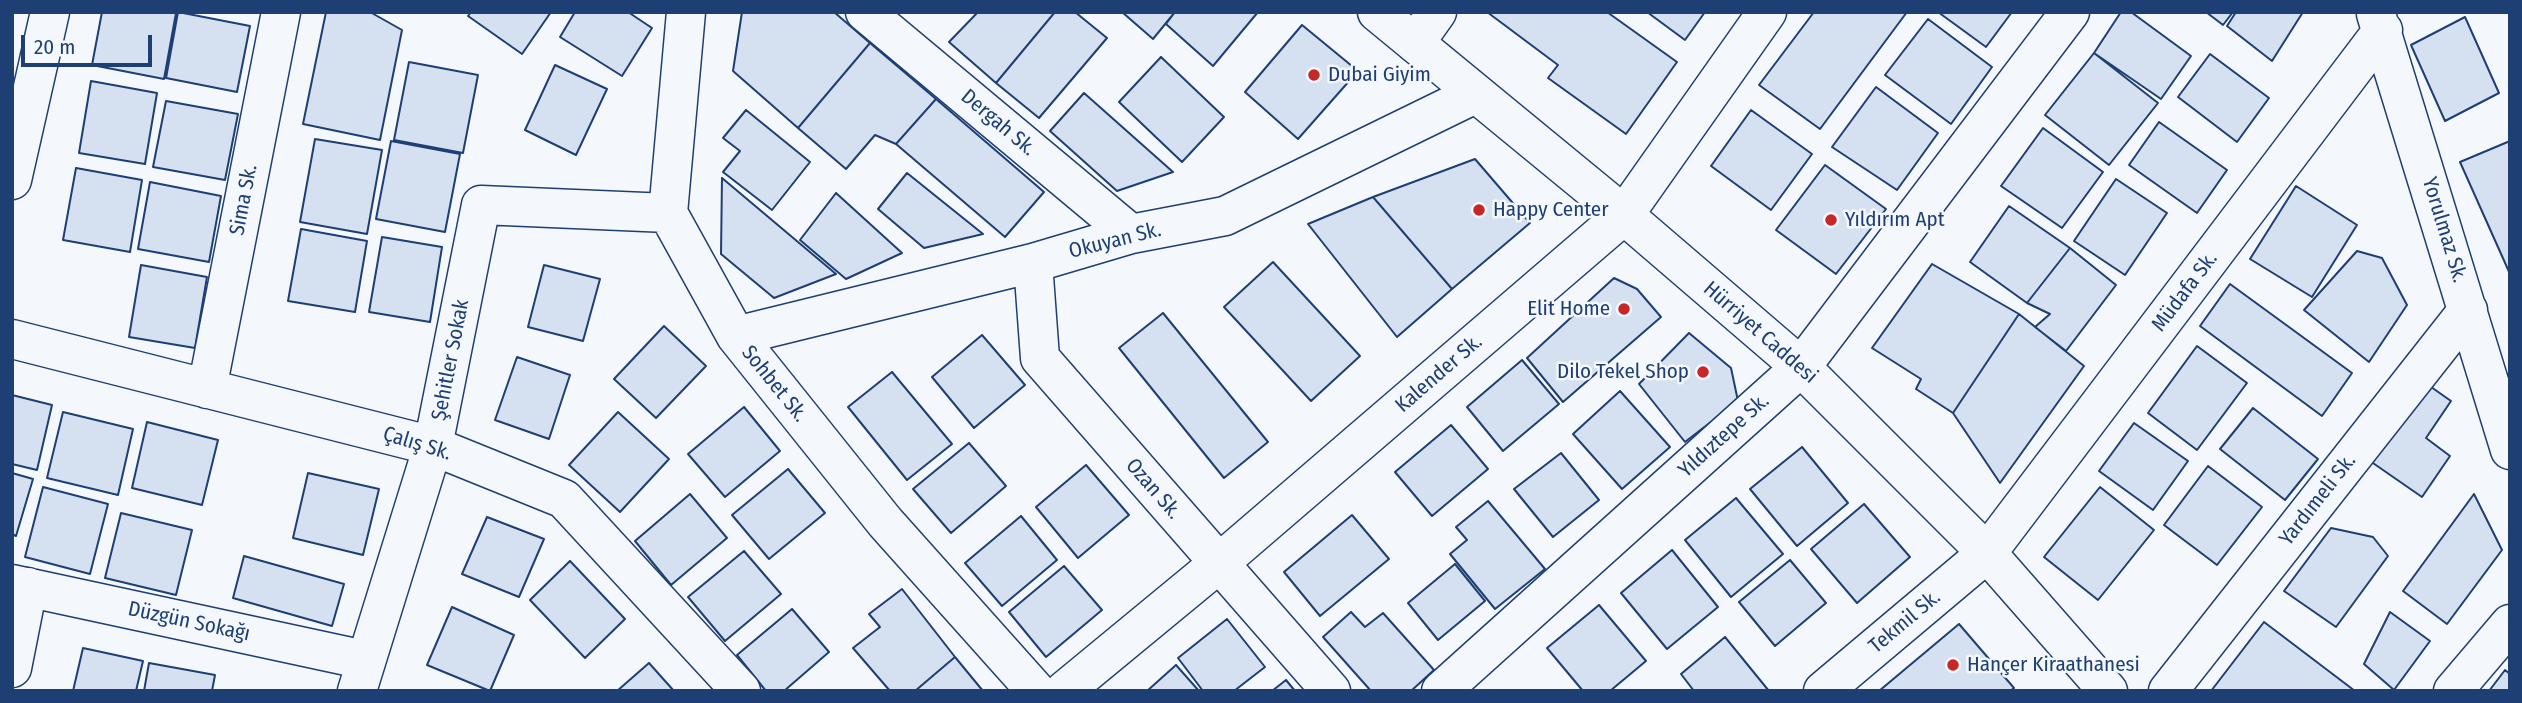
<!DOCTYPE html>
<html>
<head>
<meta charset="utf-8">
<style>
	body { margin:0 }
	#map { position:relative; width:2522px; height:703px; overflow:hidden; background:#f4f7fb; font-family:"Fira Sans Condensed",sans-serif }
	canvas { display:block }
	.frame { position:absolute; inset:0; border:14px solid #1d3f73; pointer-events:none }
	.scale { position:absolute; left:21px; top:35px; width:131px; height:32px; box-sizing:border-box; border:4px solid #1d3f73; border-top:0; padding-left:9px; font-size:21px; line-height:24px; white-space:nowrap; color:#1d3f73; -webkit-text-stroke:5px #f4f7fb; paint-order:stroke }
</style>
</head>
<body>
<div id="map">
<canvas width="2522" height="703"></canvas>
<div class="frame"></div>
<div class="scale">20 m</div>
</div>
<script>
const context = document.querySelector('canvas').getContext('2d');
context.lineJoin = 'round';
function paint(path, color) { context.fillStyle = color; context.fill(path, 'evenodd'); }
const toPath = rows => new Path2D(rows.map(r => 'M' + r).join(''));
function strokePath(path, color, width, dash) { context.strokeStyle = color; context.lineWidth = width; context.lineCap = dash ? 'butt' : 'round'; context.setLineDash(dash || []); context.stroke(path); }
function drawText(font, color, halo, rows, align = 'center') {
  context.font = font + ' "Fira Sans Condensed",sans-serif'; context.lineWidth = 5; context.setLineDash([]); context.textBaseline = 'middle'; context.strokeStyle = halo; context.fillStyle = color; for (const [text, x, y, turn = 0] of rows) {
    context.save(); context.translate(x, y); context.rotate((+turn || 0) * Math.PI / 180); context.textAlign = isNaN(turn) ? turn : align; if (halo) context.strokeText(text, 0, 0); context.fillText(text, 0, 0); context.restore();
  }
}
const building = toPath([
	[102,12,176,13,164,79,92,65,102,12],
	[178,12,250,26,237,92,166,78,178,12],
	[326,12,370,12,402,30,380,140,303,124,326,12],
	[471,12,551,12,522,54,468,16,471,12],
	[575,12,628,12,652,28,622,76,560,37,575,12],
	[742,12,834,12,870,43,798,128,733,71,742,12],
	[978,12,1055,12,996,83,949,42,978,12],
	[1055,12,1075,12,1107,38,1039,118,996,83,1055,12],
	[1122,12,1175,12,1153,39,1122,12],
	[1175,12,1258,12,1213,66,1166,24,1175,12],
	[1487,12,1607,12,1677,62,1626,134,1548,78,1558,65,1487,12],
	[1647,12,1705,12,1685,40,1647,12],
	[1814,12,1907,12,1820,129,1759,85,1814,12],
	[1938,12,2012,12,1986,47,1938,12],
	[2121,12,2131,12,2191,56,2161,99,2094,53,2121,12],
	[2206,12,2233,12,2223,25,2206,12],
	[2236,12,2303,12,2272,61,2227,26,2236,12],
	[2465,17,2499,93,2445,121,2411,45,2465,17],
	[1928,19,1992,67,1951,124,1885,75,1928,19],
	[1302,25,1358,71,1298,139,1245,92,1302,25],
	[870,43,936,99,896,144,875,135,846,169,798,128,870,43],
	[2094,53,2158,103,2109,165,2045,115,2094,53],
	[2210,54,2269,98,2237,142,2178,97,2210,54],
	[1161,57,1224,117,1182,162,1119,102,1161,57],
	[409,62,478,75,463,153,394,140,409,62],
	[555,65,607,89,576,155,525,130,555,65],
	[91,81,157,93,145,164,79,153,91,81],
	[1876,87,1938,133,1897,190,1832,147,1876,87],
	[1084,93,1173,172,1117,191,1050,131,1084,93],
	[936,99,1044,192,1005,237,896,144,936,99],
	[166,101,238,114,225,180,153,167,166,101],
	[746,110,810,162,772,210,723,172,740,151,723,138,746,110],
	[1751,110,1812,154,1771,210,1711,166,1751,110],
	[2159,122,2227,170,2197,213,2129,165,2159,122],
	[2043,128,2103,172,2062,228,2001,186,2043,128],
	[315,139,382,150,367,234,300,222,315,139],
	[391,141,460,154,445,232,376,219,391,141],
	[2510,141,2510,274,2460,162,2510,141],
	[1475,159,1530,223,1452,289,1373,197,1475,159],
	[1825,165,1886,209,1836,274,1776,230,1825,165],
	[76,168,142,180,130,252,63,240,76,168],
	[907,173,983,234,924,248,878,209,907,173],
	[722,178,836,274,774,298,721,254,722,178],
	[2116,179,2167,213,2125,275,2074,241,2116,179],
	[150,182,221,196,209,262,138,249,150,182],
	[2296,186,2357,225,2312,297,2250,259,2296,186],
	[836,193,902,253,846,279,800,240,836,193],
	[1373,197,1452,289,1397,337,1308,224,1373,197],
	[2009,206,2070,248,2027,303,1970,262,2009,206],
	[301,229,367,241,355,312,288,301,301,229],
	[382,237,442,247,430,322,369,312,382,237],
	[2070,248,2116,285,2066,351,2035,327,2050,314,2027,303,2070,248],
	[2357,251,2382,258,2407,305,2369,362,2304,310,2357,251],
	[1273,262,1360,356,1311,401,1224,307,1273,262],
	[1932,264,2019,314,1953,413,1916,389,1921,379,1872,348,1932,264],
	[141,265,207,277,195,348,129,337,141,265],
	[544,265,600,279,583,341,528,327,544,265],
	[1614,278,1637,289,1661,317,1563,402,1527,358,1614,278],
	[2230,284,2352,373,2322,416,2200,326,2230,284],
	[1163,313,1268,442,1224,478,1119,348,1163,313],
	[2019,314,2084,366,2000,483,1953,413,2019,314],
	[664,326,706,366,656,418,614,379,664,326],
	[1689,333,1731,368,1738,401,1685,442,1639,384,1689,333],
	[982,335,1025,385,974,428,932,377,982,335],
	[2197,346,2247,383,2197,450,2148,413,2197,346],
	[517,357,570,375,549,439,495,420,517,357],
	[1522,360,1559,404,1503,451,1467,407,1522,360],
	[892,372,952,444,907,480,848,407,892,372],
	[2424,382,2451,401,2426,438,2450,456,2422,497,2370,461,2424,382],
	[1620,391,1670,447,1622,489,1573,434,1620,391],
	[12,395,52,405,37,470,12,464,12,395],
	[744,407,780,451,725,497,688,454,744,407],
	[2253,408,2318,459,2285,500,2220,449,2253,408],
	[63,412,133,429,118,495,47,478,63,412],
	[618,412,669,459,620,512,569,465,618,412],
	[147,422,218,440,202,505,132,488,147,422],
	[2134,423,2188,461,2153,510,2099,471,2134,423],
	[1451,425,1488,469,1432,516,1395,472,1451,425],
	[969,443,1006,486,951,533,913,489,969,443],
	[1802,447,1848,503,1797,546,1750,489,1802,447],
	[1561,453,1599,500,1553,537,1514,489,1561,453],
	[1086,465,1129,515,1078,558,1036,507,1086,465],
	[2208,466,2262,507,2217,565,2164,525,2208,466],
	[788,469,825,513,769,559,732,515,788,469],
	[12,473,33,479,16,536,12,534,12,473],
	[308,473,379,489,363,555,293,538,308,473],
	[43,487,108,504,90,574,25,557,43,487],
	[2100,487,2154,530,2098,600,2044,557,2100,487],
	[690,494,727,538,671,585,635,541,690,494],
	[2474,494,2502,550,2447,624,2403,591,2474,494],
	[1736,498,1783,554,1731,597,1685,540,1736,498],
	[1488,501,1545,569,1495,609,1450,554,1467,540,1456,527,1488,501],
	[1864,504,1910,557,1857,603,1811,549,1864,504],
	[121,513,192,530,176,595,105,578,121,513],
	[1352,515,1389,559,1320,616,1284,572,1352,515],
	[1021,516,1057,560,1002,606,965,563,1021,516],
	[487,517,544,539,519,597,462,574,487,517],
	[2331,528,2373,537,2388,556,2336,627,2284,591,2331,528],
	[1672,550,1718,607,1667,649,1621,593,1672,550],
	[744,551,781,594,725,641,688,597,744,551],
	[244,556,344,584,332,626,233,598,244,556],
	[1790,560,1826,603,1775,646,1739,602,1790,560],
	[570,561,625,619,585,658,530,600,570,561],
	[1455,564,1485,601,1438,640,1408,603,1455,564],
	[1064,566,1102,610,1046,657,1009,612,1064,566],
	[902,589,955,657,915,691,890,691,853,648,880,627,869,614,902,589],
	[1599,605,1646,661,1610,691,1583,691,1547,648,1599,605],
	[452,607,514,635,490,691,427,665,452,607],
	[792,609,829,652,784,691,766,691,737,655,792,609],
	[1351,612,1365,627,1383,613,1434,670,1411,691,1371,691,1323,637,1351,612],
	[2390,612,2430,641,2394,690,2364,664,2390,612],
	[1227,619,1265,667,1234,691,1203,691,1178,658,1227,619],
	[2264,622,2355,691,2211,691,2264,622],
	[1959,624,2014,688,2010,691,1879,691,1959,624],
	[1725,637,1769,691,1694,691,1681,674,1725,637],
	[83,648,143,661,136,691,73,691,83,648],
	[955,657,983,691,915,691,955,657],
	[149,663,215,675,212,691,144,691,149,663],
	[649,663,674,691,617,691,649,663],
	[1176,665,1199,691,1147,691,1176,665],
	[2505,670,2510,674,2510,691,2489,691,2505,670],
	[1286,680,1295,691,1272,691,1286,680]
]);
const street = toPath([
	[686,12,668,213,736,336,885,522,1036,691],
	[865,12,1131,234],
	[2376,14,2510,450],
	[1415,43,1437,12],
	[12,180,50,12],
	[1033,263,1040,358,1331,691],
	[736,336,1033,263,1131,234,1225,216,1475,94],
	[12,339,433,446,564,499,741,691],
	[207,389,281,12],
	[12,584,365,660],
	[12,668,28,587],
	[357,691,433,446,481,205,668,213],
	[1064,691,1218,564,1624,215,1767,12],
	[1441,691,1801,367,2070,12],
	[1823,691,1987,553,2383,30],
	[2168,691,2468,310],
	[2453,691,2510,624]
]);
const secondary = toPath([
	[1377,12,1624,215,1801,367,1987,553,2108,691]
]);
const markers = [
	[1314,75,7,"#c62828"],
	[1479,210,7,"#c62828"],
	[1831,220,7,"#c62828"],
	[1624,309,7,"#c62828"],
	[1703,372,7,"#c62828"],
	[1953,665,7,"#c62828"]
];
const poiNames = [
	["Dubai Giyim",1328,75],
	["Happy Center",1493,210],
	["Yıldırım Apt",1845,220],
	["Elit Home",1610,309,"right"],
	["Dilo Tekel Shop",1689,372,"right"],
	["Hançer Kiraathanesi",1967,665]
];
const streetNames = [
	["Dergah Sk.",998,123,40],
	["Sima Sk.",244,200,-79],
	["Yorulmaz Sk.",2444,230,73],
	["Okuyan Sk.",1115,241,-14],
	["Müdafa Sk.",2185,292,-53],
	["Hürriyet Caddesi",1760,333,41],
	["Şehitler Sokak",451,360,-79],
	["Kalender Sk.",1439,374,-41],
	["Sohbet Sk.",774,384,51],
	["Yıldıztepe Sk.",1724,436,-42],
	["Çalış Sk.",417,444,17],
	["Ozan Sk.",1153,489,49],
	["Yardımeli Sk.",2318,500,-52],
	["Düzgün Sokağı",189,622,12],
	["Tekmil Sk.",1905,622,-40]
];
paint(building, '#d5e0f0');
strokePath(building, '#1d3f73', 2);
strokePath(street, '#1d3f73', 41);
strokePath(secondary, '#1d3f73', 41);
strokePath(street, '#f4f7fb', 38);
strokePath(secondary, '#f4f7fb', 38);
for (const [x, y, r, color] of markers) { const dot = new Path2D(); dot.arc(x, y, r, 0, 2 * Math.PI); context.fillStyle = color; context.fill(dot); strokePath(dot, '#f4f7fb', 2.5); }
drawText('21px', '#1d3f73', '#f4f7fb', poiNames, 'left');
drawText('21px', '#1d3f73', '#f4f7fb', streetNames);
</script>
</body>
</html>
